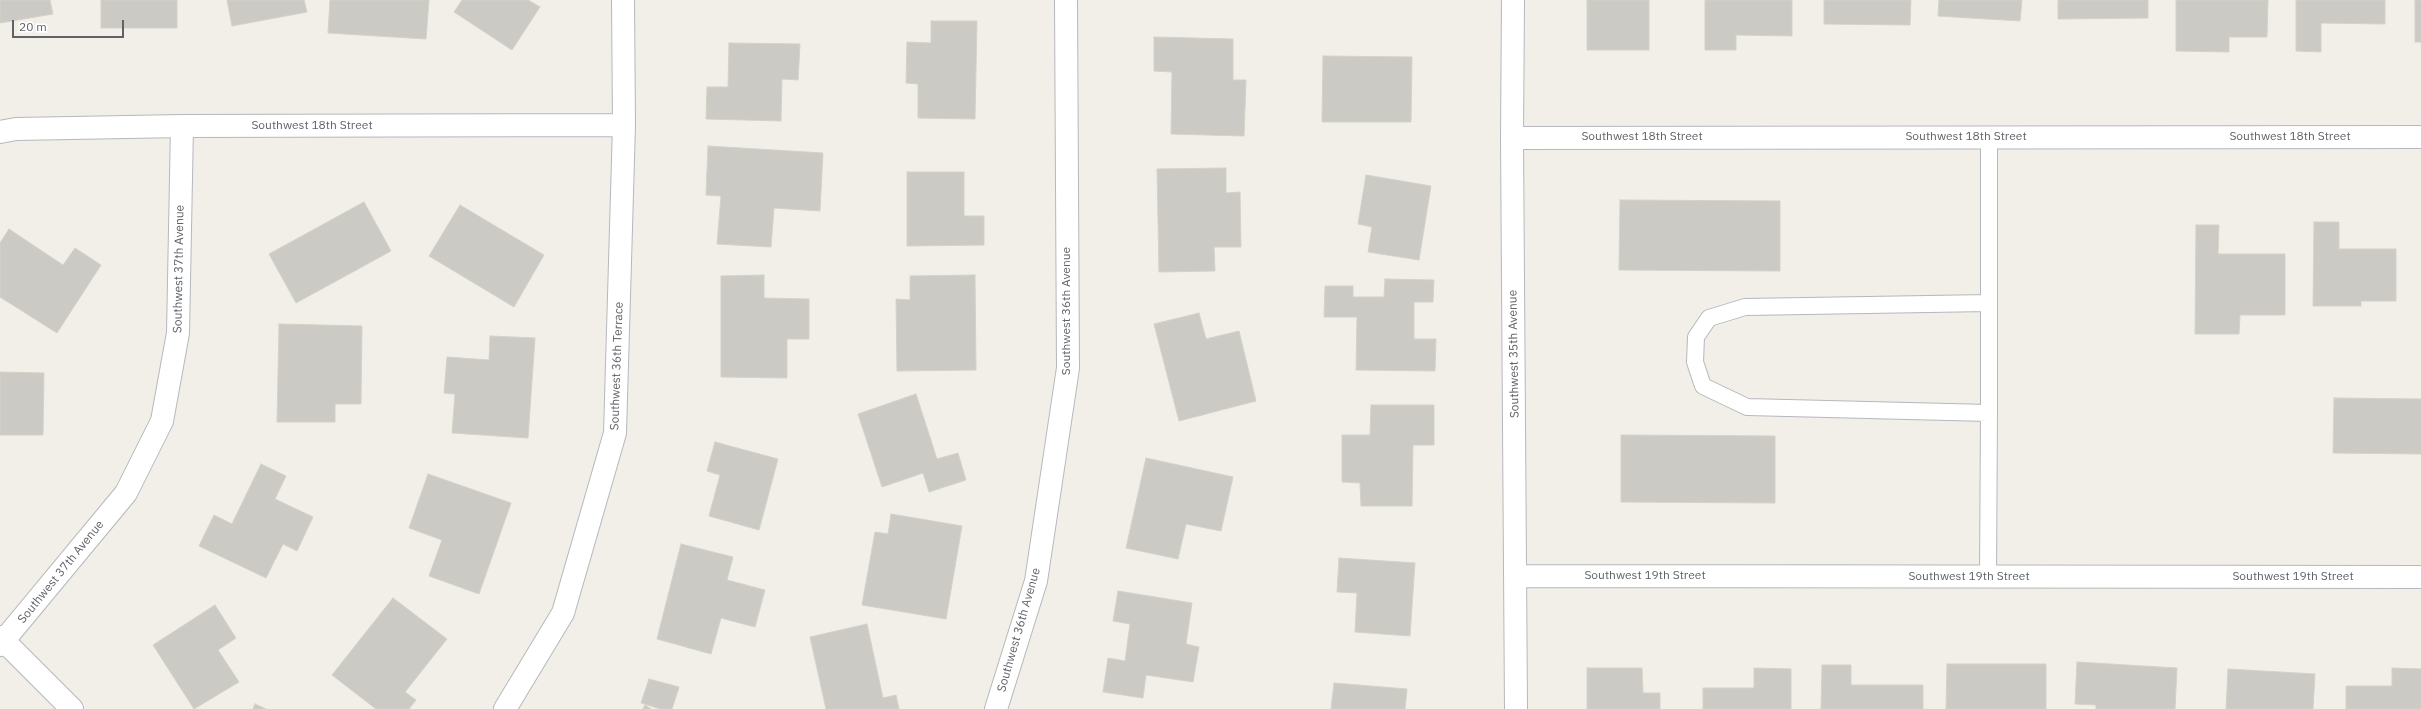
<!DOCTYPE html>
<html>
<head>
<meta charset="utf-8">
<style>
	body { margin:0 }
	#map { position:relative; width:2421px; height:709px; overflow:hidden; background:#f1efe8; font-family:"IBM Plex Sans",sans-serif }
	canvas { display:block }
	.scale { position:absolute; left:12px; top:20px; width:112px; height:18px; box-sizing:border-box; border:2px solid #5f6368; border-top:0; padding-left:5px; font-size:12px; line-height:14px; white-space:nowrap; color:#5f6368; -webkit-text-stroke:3px #fff; paint-order:stroke }
</style>
</head>
<body>
<div id="map">
<canvas width="2421" height="709"></canvas>
<div class="scale">20 m</div>
</div>
<script>
const context = document.querySelector('canvas').getContext('2d');
context.lineJoin = 'round';
function paint(path, color) { context.fillStyle = color; context.fill(path, 'evenodd'); }
const toPath = rows => new Path2D(rows.map(r => 'M' + r).join(''));
function strokePath(path, color, width, dash) { context.strokeStyle = color; context.lineWidth = width; context.lineCap = dash ? 'butt' : 'round'; context.setLineDash(dash || []); context.stroke(path); }
function drawText(font, color, halo, rows, align = 'center') {
  context.font = font + ' "IBM Plex Sans",sans-serif'; context.lineWidth = 4; context.setLineDash([]); context.textBaseline = 'middle'; context.strokeStyle = halo; context.fillStyle = color; for (const [text, x, y, turn = 0] of rows) {
    context.save(); context.translate(x, y); context.rotate((+turn || 0) * Math.PI / 180); context.textAlign = isNaN(turn) ? turn : align; if (halo) context.strokeText(text, 0, 0); context.fillText(text, 0, 0); context.restore();
  }
}
const building = toPath([
	[0,0,50,0,53,14,0,23,0,0],
	[101,0,177,0,177,28,101,28,101,0],
	[227,0,304,0,307,12,232,26,227,0],
	[330,0,429,0,426,39,328,33,330,0],
	[462,0,528,0,540,7,512,50,454,12,462,0],
	[1587,0,1649,0,1649,50,1587,50,1587,0],
	[1705,0,1792,0,1792,36,1736,35,1736,50,1705,50,1705,0],
	[1824,0,1911,0,1910,25,1824,24,1824,0],
	[1939,0,2022,0,2020,21,1938,16,1939,0],
	[2058,0,2148,0,2148,18,2058,19,2058,0],
	[2176,0,2268,0,2267,37,2229,37,2229,52,2176,51,2176,0],
	[2296,0,2385,0,2385,24,2321,23,2321,52,2296,51,2296,0],
	[2415,0,2421,0,2421,42,2415,42,2415,0],
	[931,21,977,21,975,119,918,118,918,84,906,83,907,42,931,43,931,21],
	[1154,37,1233,39,1233,80,1246,80,1244,136,1171,134,1172,72,1154,71,1154,37],
	[729,43,800,44,798,80,782,79,781,121,706,119,707,87,728,87,729,43],
	[1323,56,1412,57,1411,122,1322,122,1323,56],
	[708,146,823,153,820,211,774,208,771,247,717,244,721,196,706,195,708,146],
	[1226,168,1226,193,1240,192,1241,247,1214,247,1215,271,1159,272,1157,169,1226,168],
	[907,172,964,172,964,216,984,216,984,245,907,246,907,172],
	[1366,175,1431,186,1419,260,1368,252,1372,227,1358,224,1366,175],
	[1620,200,1780,201,1780,271,1619,270,1620,200],
	[364,202,391,251,296,303,269,254,364,202],
	[460,205,544,255,514,307,429,256,460,205],
	[2314,222,2339,222,2339,249,2396,249,2396,301,2361,301,2361,306,2313,306,2314,222],
	[2196,225,2219,225,2218,254,2285,254,2285,315,2240,315,2239,334,2195,334,2196,225],
	[9,229,63,265,75,248,101,265,57,333,0,297,0,243,9,229],
	[764,275,764,298,809,299,809,339,787,339,787,378,721,377,721,276,764,275],
	[975,275,976,370,897,371,896,299,910,300,910,276,975,275],
	[1385,279,1434,280,1433,302,1414,302,1414,339,1436,339,1435,371,1356,370,1357,317,1324,317,1325,286,1353,286,1353,297,1384,297,1385,279],
	[1199,313,1206,339,1239,331,1256,401,1179,421,1154,324,1199,313],
	[279,324,362,326,361,404,335,404,335,422,277,422,279,324],
	[490,336,535,338,528,438,452,433,455,394,444,393,447,357,489,360,490,336],
	[0,372,44,373,43,435,0,435,0,372],
	[916,394,937,459,958,453,966,480,929,492,923,473,882,487,858,414,916,394],
	[2334,398,2421,399,2421,454,2333,453,2334,398],
	[1371,405,1434,405,1434,445,1413,445,1412,506,1361,506,1360,483,1342,482,1342,435,1370,435,1371,405],
	[1621,435,1775,436,1775,503,1621,502,1621,435],
	[715,442,778,459,759,530,709,516,720,475,707,471,715,442],
	[1146,458,1233,477,1221,531,1186,524,1178,559,1126,548,1146,458],
	[261,464,286,476,275,499,313,517,297,551,283,544,266,578,199,546,214,515,232,524,261,464],
	[428,474,511,503,479,594,429,576,442,540,409,528,428,474],
	[891,514,962,526,946,619,862,605,875,532,888,534,891,514],
	[681,544,733,557,727,580,765,590,755,627,721,618,711,654,657,639,681,544],
	[1339,558,1415,563,1410,636,1355,632,1357,593,1337,592,1339,558],
	[1118,591,1192,603,1186,644,1199,647,1193,682,1146,675,1143,698,1103,692,1108,658,1125,661,1130,624,1113,621,1118,591],
	[393,598,447,639,405,692,416,700,409,709,376,709,332,675,393,598],
	[215,605,236,638,218,650,239,682,194,709,153,645,215,605],
	[867,624,883,698,896,695,899,709,826,709,810,637,867,624],
	[2077,662,2177,668,2175,709,2096,709,2096,705,2075,704,2077,662],
	[1947,664,2046,664,2046,709,1946,709,1947,664],
	[1822,665,1851,665,1851,685,1923,685,1923,709,1821,709,1822,665],
	[1587,668,1642,668,1643,693,1660,693,1660,709,1587,709,1587,668],
	[1754,668,1791,669,1791,709,1703,709,1703,688,1754,688,1754,668],
	[2392,668,2421,669,2421,709,2346,709,2346,686,2392,686,2392,668],
	[2228,669,2315,674,2313,709,2226,709,2228,669],
	[649,679,679,687,672,709,661,709,641,703,649,679],
	[1334,683,1407,689,1405,709,1331,709,1334,683],
	[255,704,266,709,253,709,255,704],
	[645,705,651,709,643,709,645,705]
]);
const lane = toPath([
	[1989,303,1989,413],
	[1988,576,1989,413,1747,407,1703,386,1695,362,1696,337,1709,318,1745,307,1989,303,1989,137]
]);
const street = toPath([
	[1513,0,1512,138,1516,709],
	[0,132,16,129,182,126,624,125],
	[1512,138,2421,137],
	[1516,576,2421,577],
	[0,637,72,709],
	[0,645,126,493,162,421,178,333,182,126],
	[505,709,563,613,615,433,624,125,623,0],
	[996,709,1036,581,1068,368,1066,0]
]);
const streetNames = [
	["Southwest 18th Street",312,126],
	["Southwest 18th Street",1642,137],
	["Southwest 18th Street",1966,137],
	["Southwest 18th Street",2290,137],
	["Southwest 37th Avenue",179,269,-89],
	["Southwest 36th Avenue",1067,311,-90],
	["Southwest 35th Avenue",1514,354,-91],
	["Southwest 36th Terrace",617,366,-88],
	["Southwest 37th Avenue",61,572,-51],
	["Southwest 19th Street",1645,576],
	["Southwest 19th Street",1969,577],
	["Southwest 19th Street",2293,577],
	["Southwest 36th Avenue",1019,630,-74]
];
paint(building, '#cccac5');
strokePath(building, '#d6d1c6', 1);
strokePath(lane, '#b5b8bc', 18);
strokePath(street, '#b5b8bc', 24);
strokePath(lane, '#fff', 16);
strokePath(street, '#fff', 22);
drawText('12px', '#5f6368', '#fff', streetNames);
</script>
</body>
</html>
